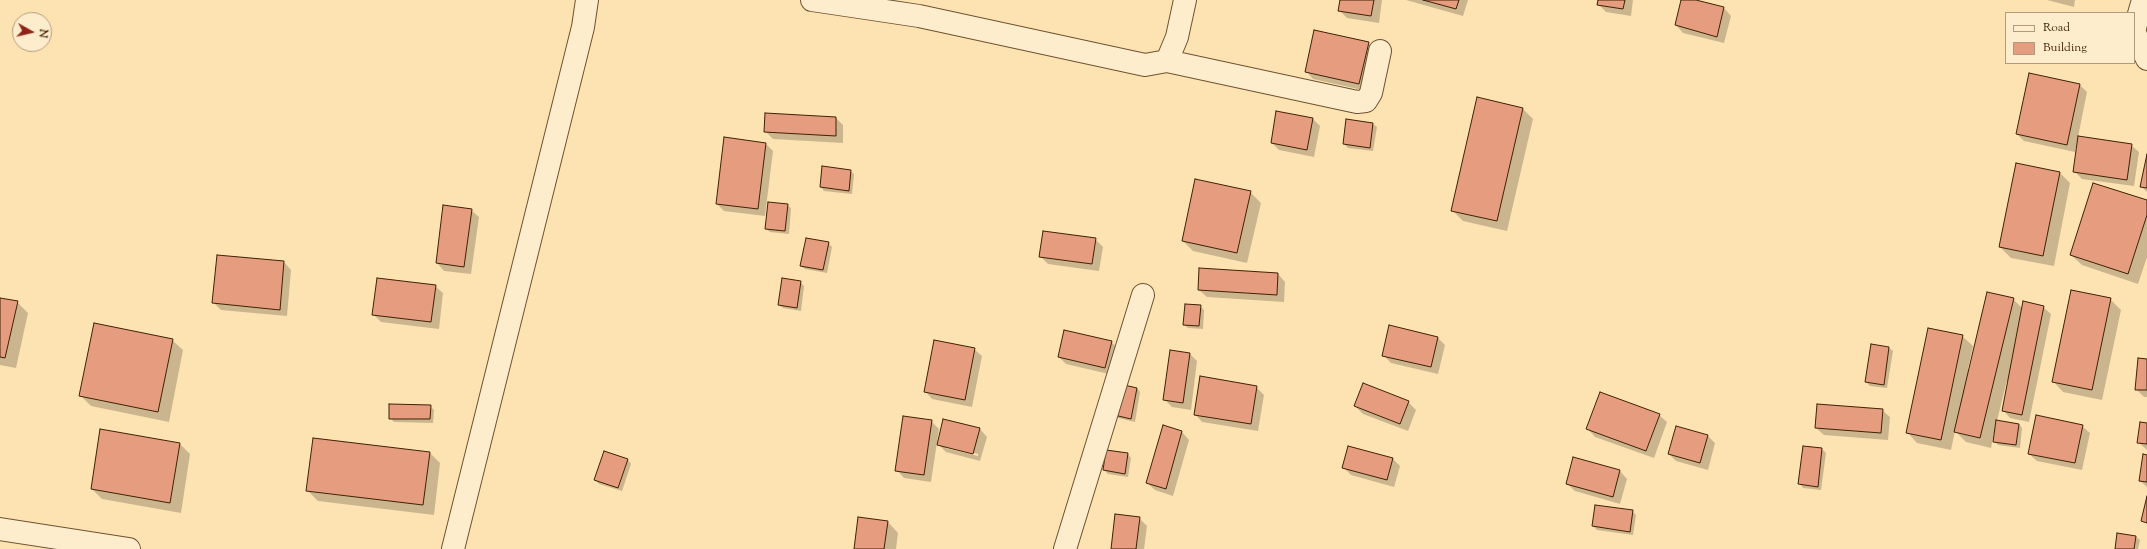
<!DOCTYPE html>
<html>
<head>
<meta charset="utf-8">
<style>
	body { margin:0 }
	#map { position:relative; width:2147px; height:549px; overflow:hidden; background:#fde3b2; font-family:"Sorts Mill Goudy",serif }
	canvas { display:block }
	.legend { position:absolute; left:2005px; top:12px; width:130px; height:52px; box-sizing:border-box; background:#feedcd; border:1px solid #b29b7d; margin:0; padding:5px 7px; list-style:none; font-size:12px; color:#3f2105 }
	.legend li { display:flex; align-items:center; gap:8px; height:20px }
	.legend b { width:20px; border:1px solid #b29b7d }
	.north { position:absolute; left:12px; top:12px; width:40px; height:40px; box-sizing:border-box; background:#feedcd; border:1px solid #b29b7d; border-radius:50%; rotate:98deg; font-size:11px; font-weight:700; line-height:16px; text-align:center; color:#3f2105 }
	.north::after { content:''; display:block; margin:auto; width:14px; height:18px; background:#8f2418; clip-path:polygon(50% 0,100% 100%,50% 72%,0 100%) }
</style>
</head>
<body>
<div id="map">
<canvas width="2147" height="549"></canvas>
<ul class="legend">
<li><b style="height:5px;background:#feedcd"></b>Road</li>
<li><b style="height:11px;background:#e69c7e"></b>Building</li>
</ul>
<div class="north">N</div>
</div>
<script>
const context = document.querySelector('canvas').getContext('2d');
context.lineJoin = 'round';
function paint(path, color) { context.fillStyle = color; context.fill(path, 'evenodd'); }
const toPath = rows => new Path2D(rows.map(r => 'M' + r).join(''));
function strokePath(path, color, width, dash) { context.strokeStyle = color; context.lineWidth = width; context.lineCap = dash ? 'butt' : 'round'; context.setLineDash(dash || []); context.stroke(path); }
const shadow = toPath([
	[1341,0,1382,0,1379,23,1347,18,1339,10],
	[1406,0,1468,0,1463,16],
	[1599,0,1633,0,1631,16,1606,12,1598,4],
	[1682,0,1692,0,1724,8,1731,16,1724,43,1683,33,1676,25],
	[2047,0,2075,0,2074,7],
	[1368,43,1376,51,1367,91,1313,79,1306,71],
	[2080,85,2087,92,2078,137,2131,145,2139,152,2134,186,2082,179,2075,172,2079,138,2078,137,2075,152,2024,141,2017,134],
	[1523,109,1533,119,1507,231,1463,221,1452,210],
	[836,118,843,125,843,143,773,139,766,132],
	[1312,118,1320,126,1314,157,1279,150,1272,143],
	[1347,120,1373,124,1377,127,1373,151,1348,148,1344,144],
	[766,144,773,151,765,216,724,211,717,204],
	[2147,159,2147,192,2142,187],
	[850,171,854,174,852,194,824,191,821,187],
	[2060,173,2070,183,2054,266,2011,258,2000,247],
	[1250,192,1261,203,1247,263,1193,251,1183,241],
	[2147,201,2147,257,2138,284,2082,265,2071,255],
	[787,205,791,208,789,234,770,232,766,229],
	[471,210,479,217,471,274,444,271,437,263],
	[1095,239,1103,247,1099,271,1048,264,1040,256],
	[828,243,832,247,827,273,805,269,801,266],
	[284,262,291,270,287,316,221,310,214,303],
	[1200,270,1278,274,1285,282,1284,302,1207,297,1199,290],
	[800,282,804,286,801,311,783,308,779,305],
	[435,286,443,293,439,329,381,322,373,314],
	[0,299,17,302,28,313,16,368,0,365],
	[2013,299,2023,309,2043,307,2051,314,2029,422,2010,418,2003,410,2008,381,2007,380,1997,421,2019,424,2022,428,2020,448,1998,445,1994,441,1996,434,1994,433,1991,448,1966,442,1955,431,1951,450,1917,443,1907,432,1962,336,1973,346,1968,369,1970,369],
	[2110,299,2121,310,2102,400,2063,392,2053,381],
	[1200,306,1204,310,1203,329,1188,328,1184,325],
	[1438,338,1445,345,1438,374,1391,363,1383,355],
	[172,340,183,350,169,422,91,406,80,395],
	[1111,342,1119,349,1113,375,1066,364,1059,357],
	[1889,348,1893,351,1887,388,1870,386,1866,382],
	[974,349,982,356,972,407,932,399,925,391],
	[1171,351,1190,354,1197,361,1191,410,1172,407,1165,400],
	[2147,360,2147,397,2144,397,2136,389],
	[1363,385,1408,402,1416,410,1408,431,1363,414,1355,406],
	[1256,387,1264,395,1258,431,1202,422,1195,414],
	[1137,388,1140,392,1135,422,1118,418,1115,415],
	[430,406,434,410,433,423,394,422,390,418],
	[1882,410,1890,417,1888,440,1824,435,1816,428],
	[1659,415,1667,422,1654,458,1595,437,1588,429],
	[931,421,939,429,931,482,904,478,897,470],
	[2147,424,2147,450,2138,442],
	[2082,426,2090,433,2082,470,2037,461,2029,454],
	[1163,427,1182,432,1189,440,1173,496,1155,490,1147,483],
	[1677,427,1708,436,1715,443,1708,470,1676,461,1669,454],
	[980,429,987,437,980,461,946,452,937,443],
	[945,446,978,454,978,456,945,448],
	[180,444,190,454,181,513,102,499,92,489],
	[1804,447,1822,449,1826,453,1821,490,1803,488,1800,484],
	[429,452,440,463,434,515,318,501,307,490],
	[1128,454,1131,458,1128,477,1108,474,1104,470],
	[2147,456,2147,487,2140,481],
	[1393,459,1400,466,1394,487,1351,475,1344,468],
	[628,460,631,464,622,491,599,484,595,480],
	[1620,471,1627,479,1620,504,1575,491,1567,484],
	[1632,511,1636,515,1633,535,1597,530,1593,526],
	[859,518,888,522,898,533,896,549,855,549],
	[1139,518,1147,526,1144,549,1112,549],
	[2118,534,2136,537,2140,540,2138,549,2116,549]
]);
const building = toPath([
	[1340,0,1374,0,1371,16,1338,11,1340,0],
	[1423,0,1459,0,1456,9,1423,0],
	[1598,0,1625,0,1623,9,1597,5,1598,0],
	[1681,0,1696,0,1724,7,1717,37,1675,25,1681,0],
	[1314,30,1369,42,1359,84,1305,72,1314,30],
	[2029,73,2080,84,2067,145,2016,134,2029,73],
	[1477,97,1523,108,1497,221,1451,211,1477,97],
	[1276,111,1313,118,1307,150,1271,143,1276,111],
	[765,113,836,117,836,136,764,132,765,113],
	[1346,119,1373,123,1370,148,1343,144,1346,119],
	[2078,136,2132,144,2127,180,2073,172,2078,136],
	[724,137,766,143,758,209,716,204,724,137],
	[2147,154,2147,188,2140,187,2147,154],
	[2016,163,2060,172,2043,256,1999,247,2016,163],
	[822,166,851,170,849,191,820,187,822,166],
	[1195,179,1251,191,1237,253,1182,241,1195,179],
	[2093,183,2147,200,2147,215,2128,274,2070,255,2093,183],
	[768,202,788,204,785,231,765,229,768,202],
	[443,205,472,209,464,267,436,263,443,205],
	[1043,231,1096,238,1092,264,1039,257,1043,231],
	[806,238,829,242,823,270,800,266,806,238],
	[217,255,284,261,280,310,212,303,217,255],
	[1199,268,1278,273,1277,295,1198,290,1199,268],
	[377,278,436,285,431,322,372,315,377,278],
	[782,278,801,281,797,308,778,305,782,278],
	[2071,290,2111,298,2092,390,2052,382,2071,290],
	[1987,292,2014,298,1980,438,1954,432,1987,292],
	[0,298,18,301,5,358,0,357,0,298],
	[2023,301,2044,306,2022,415,2002,411,2023,301],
	[1185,304,1201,305,1199,326,1183,325,1185,304],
	[94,323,173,339,158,412,79,396,94,323],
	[1389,325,1438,337,1431,367,1382,356,1389,325],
	[1928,328,1963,335,1941,440,1906,433,1928,328],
	[1064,330,1112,341,1105,368,1058,357,1064,330],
	[934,340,975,348,965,400,924,392,934,340],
	[1871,344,1889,347,1884,385,1865,382,1871,344],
	[1170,350,1190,353,1183,403,1163,400,1170,350],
	[2138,358,2147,359,2147,390,2135,390,2138,358],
	[1200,376,1257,386,1251,424,1194,415,1200,376],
	[1363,383,1409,401,1400,424,1354,406,1363,383],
	[1120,384,1137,388,1131,419,1114,415,1120,384],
	[1600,392,1660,414,1646,451,1586,429,1600,392],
	[389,404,431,405,430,419,389,419,389,404],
	[1817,404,1883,409,1881,433,1815,428,1817,404],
	[2036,415,2083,425,2075,463,2028,454,2036,415],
	[903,416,932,420,924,475,895,471,903,416],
	[943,419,980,428,973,454,937,445,943,419],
	[1996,420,2019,424,2016,445,1993,442,1996,420],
	[2140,422,2147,423,2147,444,2137,443,2140,422],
	[1163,425,1182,431,1166,489,1146,483,1163,425],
	[1676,426,1708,435,1700,463,1668,454,1676,426],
	[100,429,180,443,170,503,91,489,100,429],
	[313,438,430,452,423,505,306,491,313,438],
	[1348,446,1393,458,1387,480,1342,468,1348,446],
	[1803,446,1822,448,1818,487,1798,484,1803,446],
	[1106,450,1128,453,1125,474,1103,470,1106,450],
	[604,451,628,459,618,488,594,480,604,451],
	[2143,454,2147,455,2147,482,2139,481,2143,454],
	[1573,457,1620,470,1613,497,1566,484,1573,457],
	[2147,496,2147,523,2141,521,2147,496],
	[1595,505,1633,510,1630,532,1592,526,1595,505],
	[1115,514,1140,517,1136,549,1111,549,1115,514],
	[858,517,888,521,884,549,854,549,858,517],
	[2117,533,2136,536,2134,549,2115,549,2117,533]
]);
const street = toPath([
	[812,0,919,16,1145,65,1167,61,1177,37,1185,0],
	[2143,0,2134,31,2147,59],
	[1167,61,1357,102,1366,101,1371,93,1380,51],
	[0,529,129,549],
	[453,549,583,27,587,0],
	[1065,549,1143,295]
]);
paint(shadow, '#0003');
paint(building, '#e69c7e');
strokePath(building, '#3f2105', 1);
strokePath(street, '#6e5230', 24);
strokePath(street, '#feedcd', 22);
</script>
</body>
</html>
